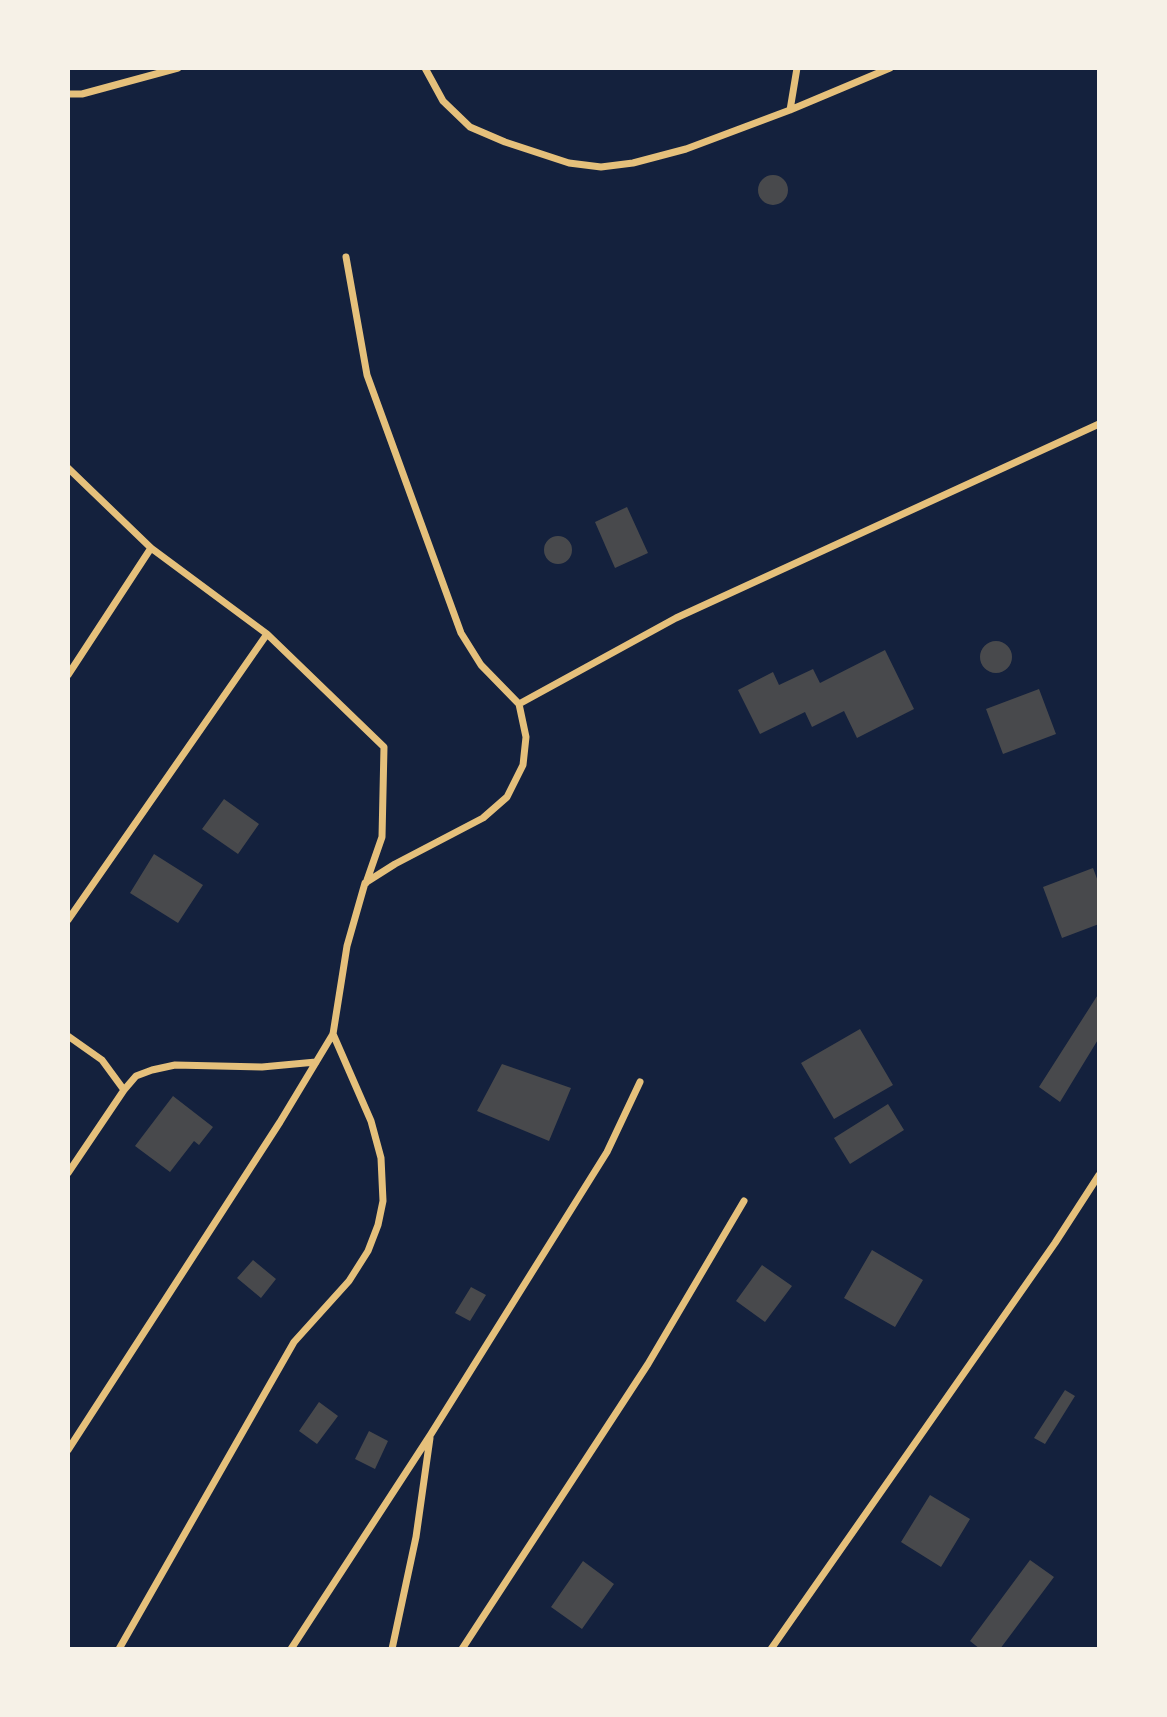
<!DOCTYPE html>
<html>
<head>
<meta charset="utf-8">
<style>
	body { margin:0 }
	#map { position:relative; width:1167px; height:1717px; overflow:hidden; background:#14213d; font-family:Merriweather,serif }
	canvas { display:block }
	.frame { position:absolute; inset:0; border:70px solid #f6f1e7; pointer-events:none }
</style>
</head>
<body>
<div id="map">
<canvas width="1167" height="1717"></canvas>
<div class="frame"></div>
</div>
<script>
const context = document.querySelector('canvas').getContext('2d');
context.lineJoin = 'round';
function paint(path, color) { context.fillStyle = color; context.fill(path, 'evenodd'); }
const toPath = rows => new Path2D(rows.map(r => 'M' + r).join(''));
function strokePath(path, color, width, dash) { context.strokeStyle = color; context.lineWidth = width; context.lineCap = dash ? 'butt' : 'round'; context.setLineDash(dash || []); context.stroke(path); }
const building = toPath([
	'758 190a15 15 0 1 1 30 0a15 15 0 1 1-30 0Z',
	[627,507,648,553,615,568,595,522],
	'544 550a14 14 0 1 1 28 0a14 14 0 1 1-28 0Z',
	'980 657a16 16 0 1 1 32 0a16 16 0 1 1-32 0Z',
	[885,650,914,709,857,738,844,711,812,727,805,712,760,734,738,690,773,672,779,685,813,669,820,683],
	[1039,689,1056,734,1003,754,986,709],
	[224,799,259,824,238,854,202,829],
	[154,854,203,885,178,923,130,893],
	[1093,868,1099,884,1099,924,1062,938,1043,887],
	[1099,993,1099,1038,1060,1102,1039,1087],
	[860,1029,893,1085,834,1119,801,1063],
	[502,1064,571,1088,549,1141,477,1111],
	[173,1096,213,1127,199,1145,194,1141,170,1172,135,1146],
	[888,1104,904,1130,850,1164,834,1138],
	[872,1250,923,1280,895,1327,844,1298],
	[253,1260,276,1279,261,1298,237,1278],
	[762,1265,792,1286,765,1322,736,1301],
	[471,1287,486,1295,470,1321,455,1313],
	[1065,1390,1075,1396,1045,1444,1034,1438],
	[319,1402,338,1416,317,1444,299,1431],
	[369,1431,388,1441,375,1469,355,1459],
	[930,1495,970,1519,941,1567,901,1542],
	[1030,1560,1054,1577,1000,1649,980,1649,970,1641],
	[583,1561,614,1584,582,1629,551,1607]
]);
const minor = toPath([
	[425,68,443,101,470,127,505,142,569,163,601,167,633,163,686,149,790,110,890,68],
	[68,94,82,94,178,68],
	[790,110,797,68],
	[68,468,151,548,267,634,384,747,382,837,366,883],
	[68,675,151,548],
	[519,704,676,618,1099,424],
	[68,920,267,634],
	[68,1036,102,1060,124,1090],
	[68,1173,124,1090,136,1076,152,1070,175,1065,262,1067,316,1062],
	[68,1450,280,1122,333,1034,347,946,365,883,395,864,483,818,507,797,523,765,526,737,519,704,481,665,461,633,367,375,346,257],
	[119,1649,294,1342,349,1281,368,1251,378,1225,383,1201,381,1158,371,1121,333,1034],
	[291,1649,431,1434,607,1152,640,1082],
	[392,1649,416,1537,430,1438],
	[462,1649,648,1364,744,1201],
	[771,1649,1055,1243,1099,1175]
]);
paint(building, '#48494c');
strokePath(minor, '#e5c07b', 7);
</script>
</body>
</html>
